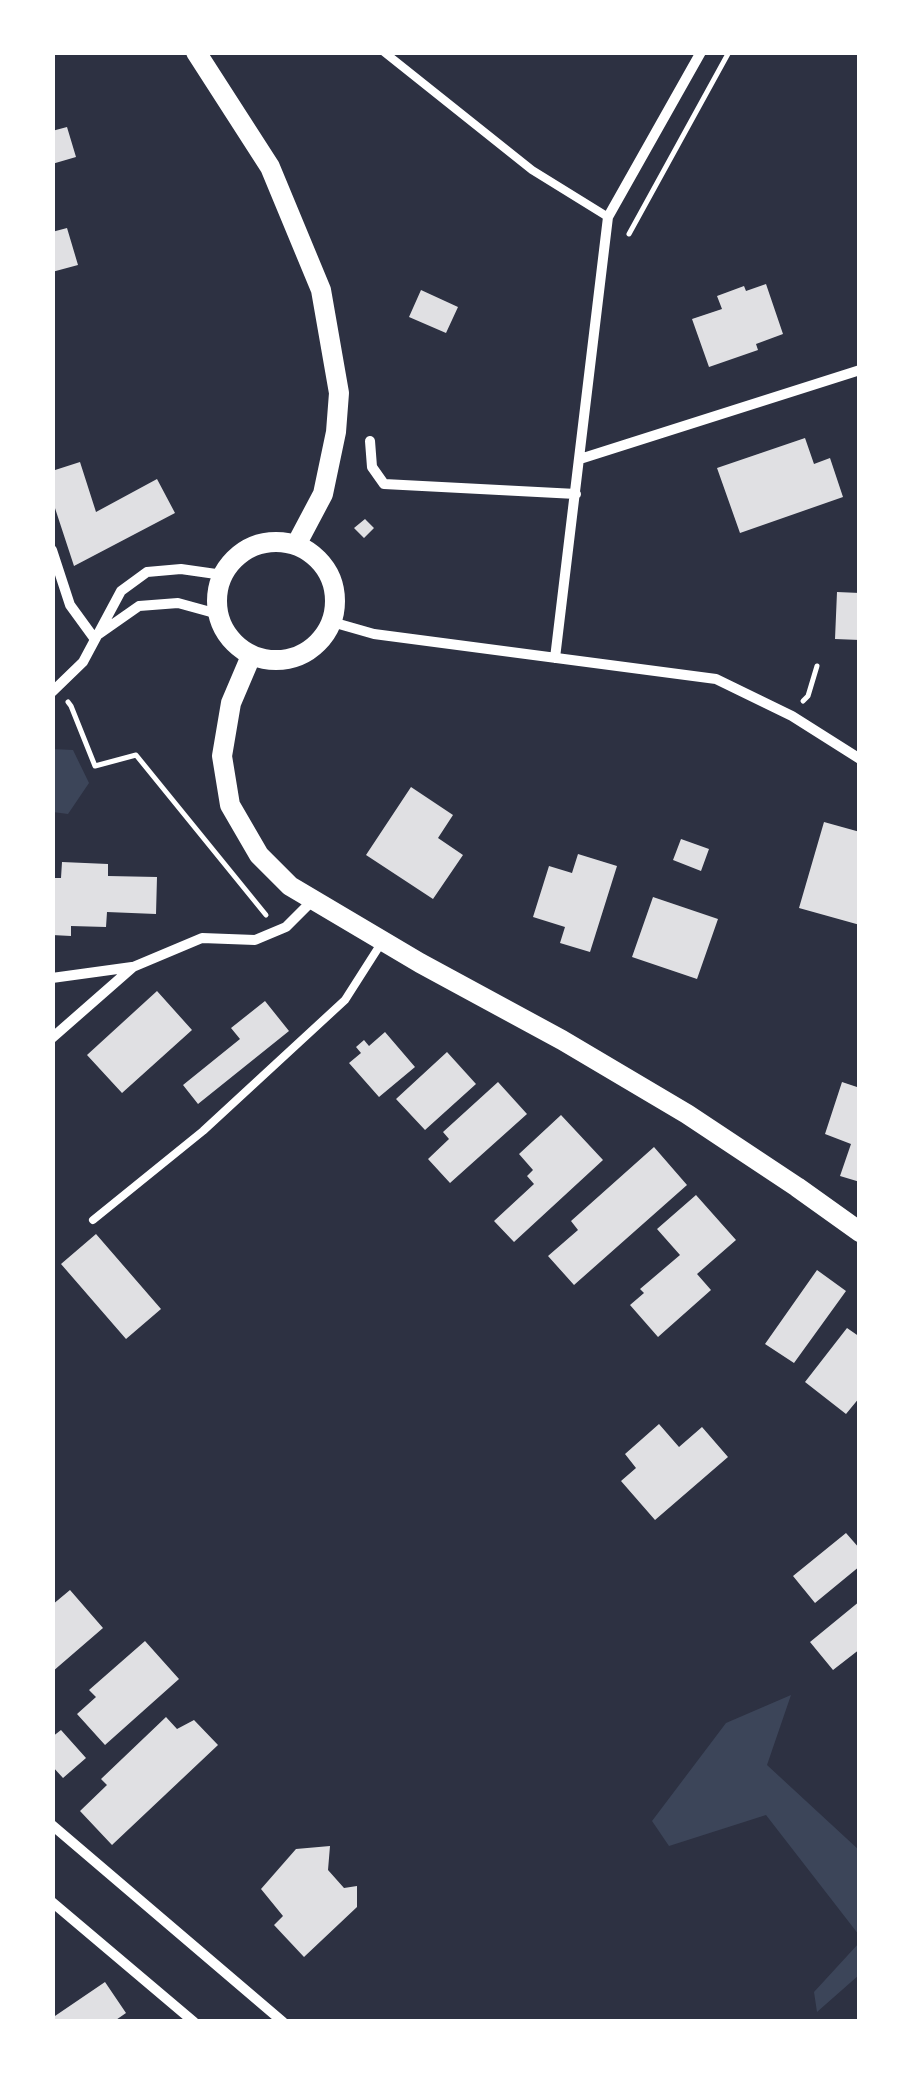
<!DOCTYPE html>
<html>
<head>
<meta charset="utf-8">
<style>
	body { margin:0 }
	#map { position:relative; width:912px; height:2074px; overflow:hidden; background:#2d3142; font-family:Arial,sans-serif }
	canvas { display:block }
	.frame { position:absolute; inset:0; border:55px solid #fff; pointer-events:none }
</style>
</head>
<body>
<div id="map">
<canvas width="912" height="2074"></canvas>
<div class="frame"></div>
</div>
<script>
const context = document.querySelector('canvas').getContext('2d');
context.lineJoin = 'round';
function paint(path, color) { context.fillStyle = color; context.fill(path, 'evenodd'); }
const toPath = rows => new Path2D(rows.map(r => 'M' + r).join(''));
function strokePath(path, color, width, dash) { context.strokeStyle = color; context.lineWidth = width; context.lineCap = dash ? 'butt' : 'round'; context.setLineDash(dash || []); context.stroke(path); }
const green = toPath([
	[52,749,73,750,89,783,68,814,53,812],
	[791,1695,767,1765,859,1850,859,1935,766,1815,669,1846,652,1821,726,1723],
	[859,1943,859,1975,817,2012,814,1992]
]);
const building = toPath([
	[67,127,76,157,52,164,52,131],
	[67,228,78,265,52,272,52,232],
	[766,284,783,334,756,344,758,350,709,367,692,319,722,309,717,296,744,286,746,291],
	[421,290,458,307,446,333,409,317],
	[805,438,814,464,830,458,843,497,740,533,717,468],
	[80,462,96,512,157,479,175,513,74,566,52,499,52,471],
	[365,519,374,528,364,538,354,528],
	[837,592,860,593,860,640,835,639],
	[411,787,453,815,438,838,463,855,433,899,366,855],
	[824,822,860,832,860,925,799,908],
	[681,839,709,849,701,871,673,860],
	[578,854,617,866,590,952,560,943,565,927,533,917,549,866,572,873],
	[62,862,108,864,108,876,157,877,156,914,107,912,106,927,71,926,71,936,52,935,52,878,61,878],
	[653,897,718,919,697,979,632,957],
	[157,991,192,1030,122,1093,87,1055],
	[265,1001,289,1031,198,1104,183,1085,240,1039,231,1028],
	[385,1032,415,1067,379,1097,349,1063,361,1053,356,1047,364,1040,369,1046],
	[447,1052,476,1084,425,1130,396,1099],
	[498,1082,527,1114,450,1183,428,1159,449,1139,443,1132],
	[842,1082,860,1088,860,1182,840,1176,851,1144,825,1134],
	[561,1115,603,1160,514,1242,494,1221,534,1184,527,1176,533,1170,519,1154],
	[654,1147,687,1185,574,1285,548,1256,578,1230,571,1221],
	[696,1195,736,1240,697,1274,711,1290,658,1337,630,1305,644,1293,640,1289,680,1255,657,1229],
	[96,1234,161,1309,126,1339,61,1264],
	[817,1270,846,1291,794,1363,765,1344],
	[847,1328,860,1337,860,1397,846,1414,805,1382],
	[659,1424,679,1447,702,1427,728,1457,655,1520,621,1481,636,1468,625,1454],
	[846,1533,860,1549,860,1566,815,1603,793,1576],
	[70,1590,103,1628,52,1672,52,1605],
	[860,1601,860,1649,833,1670,810,1642],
	[145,1641,179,1679,105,1745,77,1714,96,1697,89,1690],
	[166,1717,177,1729,194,1720,218,1745,112,1845,80,1811,107,1785,101,1779],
	[61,1730,86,1758,63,1778,52,1766,52,1737],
	[330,1846,328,1870,344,1888,357,1886,357,1907,304,1957,274,1925,283,1916,261,1889,296,1849],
	[105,1982,126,2013,113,2022,52,2022,52,2018]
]);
const path = toPath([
	[629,234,729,52],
	[803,701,808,696,817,666],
	[68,702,71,706,95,766,136,755,266,915]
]);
const service = toPath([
	[384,52,532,170,608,217],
	[93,1220,203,1131,345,1000,382,942]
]);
const minor = toPath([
	[370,441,372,467,384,484,576,494],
	[580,459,860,370],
	[52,550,70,605,94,638],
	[332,622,374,634,716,679,792,716,860,759],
	[99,634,139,606,178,603,218,614],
	[555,658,608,217,701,52],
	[52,692,83,662,121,591,147,572,181,569,223,575],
	[52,978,132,967],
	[52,1038,133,967,202,938,255,940,286,927,313,900],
	[52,1825,283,2022],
	[52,1902,194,2022]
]);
const secondary = toPath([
	[196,52,270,167,321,290,339,393,336,432,323,494,296,545],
	'217 601a59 59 0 1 1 118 0a59 59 0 1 1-118 0Z',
	[251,656,231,703,222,756,230,805,259,855,290,886,420,963,562,1040,687,1114,797,1187,860,1232]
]);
paint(green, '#3c4559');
paint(building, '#e0e0e3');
strokePath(path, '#fff', 5);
strokePath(service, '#fff', 8);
strokePath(minor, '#fff', 10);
strokePath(secondary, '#fff', 20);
</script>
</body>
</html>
